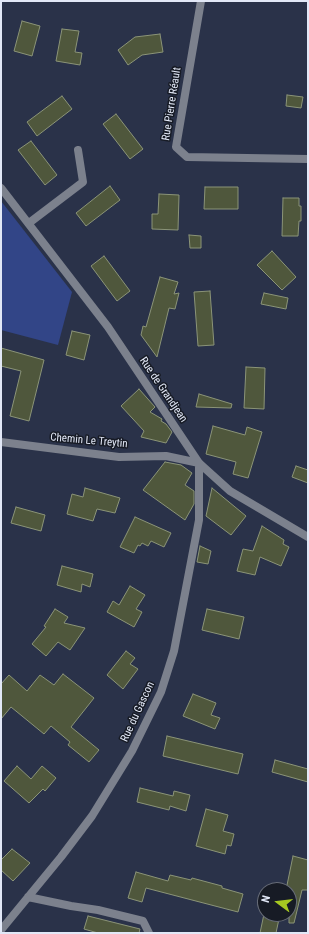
<!DOCTYPE html>
<html>
<head>
<meta charset="utf-8">
<style>
	body { margin:0 }
	#map { position:relative; width:309px; height:934px; overflow:hidden; background:#2a3249; font-family:"Roboto Condensed",sans-serif }
	canvas { display:block }
	.frame { position:absolute; inset:0; border:2px solid #e2e8f7; pointer-events:none }
	.north { position:absolute; left:257px; top:882px; width:40px; height:40px; box-sizing:border-box; background:#171b25; border:1px solid #686d79; border-radius:50%; rotate:285deg; font-size:11px; font-weight:700; line-height:16px; text-align:center; color:#e2e8f7 }
	.north::after { content:''; display:block; margin:auto; width:14px; height:18px; background:#a6c821; clip-path:polygon(50% 0,100% 100%,50% 72%,0 100%) }
</style>
</head>
<body>
<div id="map">
<canvas width="309" height="934"></canvas>
<div class="frame"></div>
<div class="north">N</div>
</div>
<script>
const context = document.querySelector('canvas').getContext('2d');
context.lineJoin = 'round';
function paint(path, color) { context.fillStyle = color; context.fill(path, 'evenodd'); }
const toPath = rows => new Path2D(rows.map(r => 'M' + r).join(''));
function strokePath(path, color, width, dash) { context.strokeStyle = color; context.lineWidth = width; context.lineCap = dash ? 'butt' : 'round'; context.setLineDash(dash || []); context.stroke(path); }
function drawText(font, color, halo, rows, align = 'center') {
  context.font = font + ' "Roboto Condensed",sans-serif'; context.lineWidth = 3; context.setLineDash([]); context.textBaseline = 'middle'; context.strokeStyle = halo; context.fillStyle = color; for (const [text, x, y, turn = 0] of rows) {
    context.save(); context.translate(x, y); context.rotate((+turn || 0) * Math.PI / 180); context.textAlign = isNaN(turn) ? turn : align; if (halo) context.strokeText(text, 0, 0); context.fillText(text, 0, 0); context.restore();
  }
}
const green = toPath([
	[1,201,72,292,58,345,1,330]
]);
const building = toPath([
	[22,21,40,26,32,56,14,51,22,21],
	[62,29,79,31,75,52,82,53,80,65,56,61,62,29],
	[160,34,163,52,142,55,128,65,118,50,135,37,160,34],
	[287,95,303,97,301,108,286,106,287,95],
	[62,96,72,109,37,136,27,122,62,96],
	[116,114,143,149,130,159,103,124,116,114],
	[31,141,57,175,45,185,18,150,31,141],
	[110,186,120,200,86,226,76,213,110,186],
	[205,187,238,187,238,209,204,209,205,187],
	[159,194,179,195,178,230,152,229,152,214,158,214,159,194],
	[283,198,299,198,299,206,301,206,301,221,299,221,298,236,282,236,283,198],
	[189,235,201,236,201,248,190,248,189,235],
	[272,251,296,277,282,290,257,265,272,251],
	[104,256,130,291,117,301,91,266,104,256],
	[160,277,178,282,174,294,179,293,175,309,169,308,157,357,141,335,143,326,146,327,160,277],
	[210,291,214,345,198,346,194,292,210,291],
	[264,293,288,298,286,309,261,304,264,293],
	[72,331,90,335,84,360,66,355,72,331],
	[1,348,44,360,29,421,10,416,21,371,1,366,1,348],
	[246,367,265,368,264,409,244,408,246,367],
	[139,389,155,407,150,412,162,419,161,421,166,424,172,432,166,443,141,437,144,431,121,406,139,389],
	[199,394,232,404,231,408,196,407,199,394],
	[213,426,245,435,247,427,262,432,248,478,233,474,236,462,206,454,213,426],
	[165,462,181,465,192,473,185,485,194,491,194,504,185,520,143,490,165,462],
	[296,466,308,470,308,483,292,477,296,466],
	[85,488,120,498,115,513,97,509,93,521,67,514,72,494,83,497,85,488],
	[212,488,246,516,231,535,206,516,212,488],
	[16,507,45,515,41,531,11,523,16,507],
	[135,517,171,533,164,547,151,541,148,546,142,543,140,546,138,545,134,553,120,547,135,517],
	[262,526,284,540,283,544,289,547,281,566,260,557,255,575,237,571,243,549,253,551,262,526],
	[200,546,211,551,208,564,197,562,200,546],
	[62,566,93,574,90,587,82,584,81,592,57,585,62,566],
	[130,586,145,595,136,609,142,612,134,627,107,612,113,601,119,605,130,586],
	[55,609,68,617,64,623,85,628,70,650,58,642,46,656,32,644,46,627,44,626,55,609],
	[207,609,244,617,239,639,202,630,207,609],
	[126,651,135,658,130,664,138,669,123,689,107,675,126,651],
	[63,674,94,698,71,727,99,750,89,762,68,745,70,742,51,726,44,734,11,707,1,719,1,684,9,675,27,691,40,675,54,685,63,674],
	[193,694,216,703,211,715,220,718,215,729,183,716,193,694],
	[167,736,243,754,238,774,163,756,167,736],
	[275,760,308,769,308,782,272,772,275,760],
	[17,766,31,779,42,766,56,778,45,791,43,789,29,803,4,781,17,766],
	[140,788,173,796,174,791,190,795,186,811,170,806,169,810,137,802,140,788],
	[206,809,228,815,223,831,234,834,231,846,227,845,225,854,196,846,206,809],
	[12,849,30,863,13,881,1,870,1,860,12,849],
	[293,856,308,860,308,890,302,890,294,923,289,923,289,890,286,890,293,856],
	[136,872,168,881,170,875,191,880,192,878,222,886,222,888,243,894,238,912,146,888,142,902,128,898,136,872],
	[264,914,280,914,276,933,260,933,264,914],
	[88,916,140,929,139,933,98,933,84,929,88,916]
]);
const street = toPath([
	[201,1,176,147,187,157,308,159],
	[1,188,108,327,199,463,230,491,308,537],
	[29,223,83,182,78,150],
	[1,442,119,457,166,456,199,463],
	[28,897,71,906,98,910,143,921,149,933],
	[1,930,61,857,92,816,132,751,161,692,174,651,199,520,199,463]
]);
const streetNames = [
	["Rue Pierre Réault",172,104,-81],
	["Rue de Grandjean",163,390,56],
	["Chemin Le Treytin",89,441,5],
	["Rue du Gascon",138,712,-65]
];
paint(green, '#324587');
paint(building, '#4f573c');
strokePath(building, '#8b9478', 1);
strokePath(street, '#7c818d', 8);
drawText('11px', '#e2e8f7', '#171b25', streetNames);
</script>
</body>
</html>
